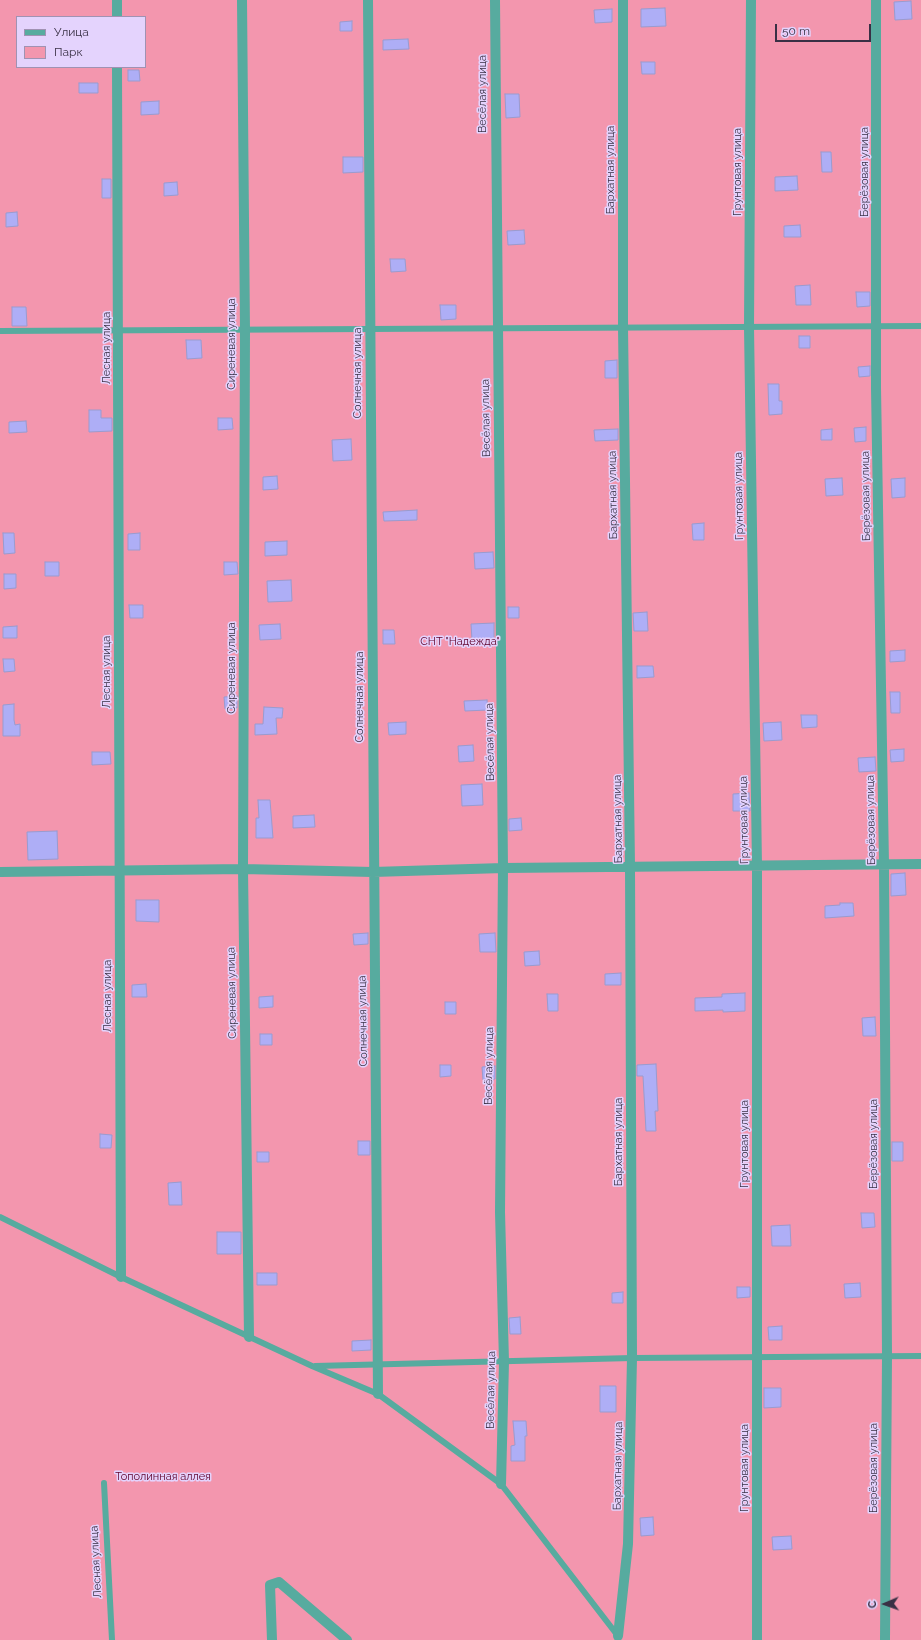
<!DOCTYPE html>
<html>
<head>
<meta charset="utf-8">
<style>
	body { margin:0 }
	#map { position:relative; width:921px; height:1640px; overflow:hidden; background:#e4d3fd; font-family:Raleway,sans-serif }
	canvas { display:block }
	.legend { position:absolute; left:16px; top:16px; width:130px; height:52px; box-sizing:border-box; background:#e4d3fd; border:1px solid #a092b3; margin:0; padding:5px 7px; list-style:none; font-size:12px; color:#393045 }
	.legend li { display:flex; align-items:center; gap:8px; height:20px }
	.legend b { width:20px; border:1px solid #a092b3 }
	.north { position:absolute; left:865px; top:1584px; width:40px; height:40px; -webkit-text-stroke:3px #e4d3fd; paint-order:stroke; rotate:268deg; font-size:11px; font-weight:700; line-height:16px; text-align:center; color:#393045 }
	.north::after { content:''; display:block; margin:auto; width:14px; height:18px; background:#393045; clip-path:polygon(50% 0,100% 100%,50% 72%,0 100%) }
	.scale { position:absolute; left:775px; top:24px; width:96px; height:18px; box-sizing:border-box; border:2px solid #393045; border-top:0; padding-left:5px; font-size:12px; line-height:14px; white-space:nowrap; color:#393045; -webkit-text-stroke:3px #e4d3fd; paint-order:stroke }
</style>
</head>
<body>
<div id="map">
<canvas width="921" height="1640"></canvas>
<ul class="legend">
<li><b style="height:5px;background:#57ab9f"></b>Улица</li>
<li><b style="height:11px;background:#f396ae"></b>Парк</li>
</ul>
<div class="north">С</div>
<div class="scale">50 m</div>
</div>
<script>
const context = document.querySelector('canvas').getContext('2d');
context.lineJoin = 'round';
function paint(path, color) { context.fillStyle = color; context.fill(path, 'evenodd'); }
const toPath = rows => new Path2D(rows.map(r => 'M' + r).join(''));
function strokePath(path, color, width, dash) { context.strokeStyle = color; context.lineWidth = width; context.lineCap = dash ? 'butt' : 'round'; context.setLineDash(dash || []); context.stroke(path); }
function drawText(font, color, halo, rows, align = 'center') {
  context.font = font + ' Raleway,sans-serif'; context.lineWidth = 3; context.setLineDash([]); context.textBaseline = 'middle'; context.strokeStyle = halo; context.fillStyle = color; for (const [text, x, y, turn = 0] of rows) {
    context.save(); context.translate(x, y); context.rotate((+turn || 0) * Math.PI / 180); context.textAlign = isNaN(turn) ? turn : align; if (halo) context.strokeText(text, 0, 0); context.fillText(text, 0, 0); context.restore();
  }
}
const green = toPath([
	[0,0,921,0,921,1640,0,1640],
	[17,17,145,17,145,67,17,67]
]);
const building = toPath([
	[911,1,912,19,895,20,894,2,911,1],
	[665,8,666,26,641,27,641,9,665,8],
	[612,9,612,22,595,23,594,10,612,9],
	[352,21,352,31,340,31,340,22,352,21],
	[408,39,409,49,383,50,383,40,408,39],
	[641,62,655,62,655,74,642,74,641,62],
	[128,70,139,70,140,81,128,81,128,70],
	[79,83,98,83,98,93,79,93,79,83],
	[505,94,519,94,520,117,506,118,505,94],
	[159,101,159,114,141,115,141,102,159,101],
	[821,152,831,152,832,172,822,172,821,152],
	[343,157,363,157,363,172,343,173,343,157],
	[797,176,798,190,775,191,775,177,797,176],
	[102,179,111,179,111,198,102,198,102,179],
	[177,182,178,195,164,196,164,183,177,182],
	[17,212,18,226,6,227,6,213,17,212],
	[800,225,801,237,784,237,784,226,800,225],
	[524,230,525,244,508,245,507,231,524,230],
	[390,259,405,259,406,271,391,272,390,259],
	[810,285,811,305,796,305,795,286,810,285],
	[856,292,870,292,870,306,857,307,856,292],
	[440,305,456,305,456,319,441,320,440,305],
	[12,307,26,307,27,326,12,326,12,307],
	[799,336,810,336,810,348,799,348,799,336],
	[186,340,201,340,202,358,187,359,186,340],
	[617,360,617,378,605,378,605,361,617,360],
	[870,366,870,376,859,377,858,367,870,366],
	[768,384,779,384,779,401,782,401,782,414,769,415,768,384],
	[89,410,101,410,101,418,112,418,112,431,89,432,89,410],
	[218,418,232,418,233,429,218,430,218,418],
	[26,421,27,432,9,433,9,422,26,421],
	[866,427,866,441,855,442,854,428,866,427],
	[618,429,618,440,595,441,594,430,618,429],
	[832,429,832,440,821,440,821,430,832,429],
	[351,439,352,460,333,461,332,440,351,439],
	[277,476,278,489,263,490,263,477,277,476],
	[842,478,843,495,826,496,825,479,842,478],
	[905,478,905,497,892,498,891,479,905,478],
	[417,510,417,520,384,521,383,512,417,510],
	[704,523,704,540,693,540,692,524,704,523],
	[3,533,14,533,15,553,4,554,3,533],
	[140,533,140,550,128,550,128,534,140,533],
	[287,541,287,555,265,556,265,542,287,541],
	[493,552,494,568,475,569,474,553,493,552],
	[45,562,59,562,59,576,45,576,45,562],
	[224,562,237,562,238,574,224,575,224,562],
	[4,574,16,574,16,588,4,589,4,574],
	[291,580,292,601,268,602,267,581,291,580],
	[129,605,143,605,143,618,130,618,129,605],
	[508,607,519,607,519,618,508,618,508,607],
	[647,612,648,631,634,631,633,613,647,612],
	[494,623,494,639,472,640,471,624,494,623],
	[280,624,281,639,260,640,259,625,280,624],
	[17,626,17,638,3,638,3,627,17,626],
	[383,630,394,630,395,644,383,644,383,630],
	[905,650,905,661,890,662,890,651,905,650],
	[3,659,14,659,15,671,4,672,3,659],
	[637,666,653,666,654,677,637,678,637,666],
	[890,692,900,692,900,713,891,713,890,692],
	[237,696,237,708,225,709,224,697,237,696],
	[487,700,488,710,465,711,464,701,487,700],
	[14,704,14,720,15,725,20,724,20,736,3,736,3,705,14,704],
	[264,707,283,708,282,718,276,718,277,734,255,735,255,724,263,724,264,707],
	[801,715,817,715,817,727,802,728,801,715],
	[406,722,406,734,389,735,388,723,406,722],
	[781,722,782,740,764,741,763,723,781,722],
	[473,745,474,761,459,762,458,746,473,745],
	[904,749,904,761,891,762,890,750,904,749],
	[92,752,110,752,111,764,92,765,92,752],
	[875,757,876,771,859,772,858,758,875,757],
	[482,784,483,805,462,806,461,785,482,784],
	[749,793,750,811,733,811,733,794,749,793],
	[258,800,270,800,273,838,256,838,256,818,259,818,258,800],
	[314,815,315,827,293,828,293,816,314,815],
	[521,818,522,830,509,831,509,819,521,818],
	[57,831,58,859,28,860,27,832,57,831],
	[905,873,906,895,891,896,891,874,905,873],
	[136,900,159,900,159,922,136,921,136,900],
	[840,903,853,903,854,916,825,918,825,906,840,905,840,903],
	[368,933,368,944,354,945,353,934,368,933],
	[495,933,496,952,480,952,479,934,495,933],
	[539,951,540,965,525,966,524,952,539,951],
	[621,973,621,985,605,985,605,974,621,973],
	[146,984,147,997,132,997,132,985,146,984],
	[745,993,745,1011,723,1012,723,1010,695,1011,695,998,722,997,722,994,745,993],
	[547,994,558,994,558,1011,548,1011,547,994],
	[273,996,273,1007,259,1008,259,997,273,996],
	[445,1002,456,1002,456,1014,445,1014,445,1002],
	[875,1017,876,1036,863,1036,862,1018,875,1017],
	[260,1034,272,1034,272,1045,260,1045,260,1034],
	[656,1064,658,1111,655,1111,656,1131,646,1131,643,1076,637,1076,637,1065,656,1064],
	[440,1065,451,1065,451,1076,440,1077,440,1065],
	[495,1066,495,1079,483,1080,482,1067,495,1066],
	[100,1134,112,1135,111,1148,100,1148,100,1134],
	[358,1141,370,1141,370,1155,358,1155,358,1141],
	[892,1142,903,1142,903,1161,892,1161,892,1142],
	[257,1152,269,1152,269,1162,257,1162,257,1152],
	[181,1182,182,1205,169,1205,168,1183,181,1182],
	[861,1213,874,1213,875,1227,862,1228,861,1213],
	[790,1225,791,1246,772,1246,771,1226,790,1225],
	[217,1232,241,1232,241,1254,217,1254,217,1232],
	[257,1273,277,1273,277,1285,257,1285,257,1273],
	[860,1283,861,1297,845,1298,844,1284,860,1283],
	[737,1287,750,1287,750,1297,737,1298,737,1287],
	[623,1292,623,1303,612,1303,612,1293,623,1292],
	[520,1317,521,1334,510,1334,509,1318,520,1317],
	[782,1326,782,1340,769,1340,768,1327,782,1326],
	[371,1340,371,1350,352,1351,352,1341,371,1340],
	[600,1386,616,1386,616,1412,600,1412,600,1386],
	[764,1388,781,1388,781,1407,764,1408,764,1388],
	[513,1421,526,1421,527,1436,525,1436,525,1461,511,1461,511,1446,515,1445,513,1421],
	[653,1517,654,1535,641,1536,640,1518,653,1517],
	[791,1536,792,1549,773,1550,772,1537,791,1536]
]);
const service = toPath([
	[0,331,921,326],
	[0,1217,121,1277,312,1366,378,1394,501,1484,618,1636],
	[315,1366,632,1358,921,1356],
	[104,1483,112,1640]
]);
const minor = toPath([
	[117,0,117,17],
	[242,0,245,330,243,869,249,1337],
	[368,0,378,1394],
	[495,0,503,868,500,1212,504,1362,501,1484],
	[751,0,749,327,757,866,757,1640],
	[876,0,876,388,884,864,887,1356,885,1640],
	[117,67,121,1277],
	[0,872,243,869,373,872,503,868,921,864],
	[618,1636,628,1544,632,1358,630,866,623,327,623,0],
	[272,1640,270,1585,279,1582,347,1640]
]);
const streetNames = [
	["Весёлая улица",483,94,-90],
	["Бархатная улица",611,170,-90],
	["Грунтовая улица",738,172,-90],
	["Берёзовая улица",865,172,-90],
	["Сиреневая улица",232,344,-90],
	["Лесная улица",107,348,-90],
	["Солнечная улица",358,373,-90],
	["Весёлая улица",486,418,-91],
	["Бархатная улица",613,495,-91],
	["Грунтовая улица",739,496,-91],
	["Берёзовая улица",866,496,-91],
	["Сиреневая улица",232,668,-90],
	["Лесная улица",107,672,-90],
	["Солнечная улица",360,697,-90],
	["Весёлая улица",490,742,-91],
	["Бархатная улица",618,819,-91],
	["Грунтовая улица",744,820,-91],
	["Берёзовая улица",871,820,-91],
	["Сиреневая улица",232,993,-91],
	["Лесная улица",108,996,-90],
	["Солнечная улица",363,1021,-91],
	["Весёлая улица",489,1066,-89],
	["Бархатная улица",619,1142,-90],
	["Грунтовая улица",745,1144,-90],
	["Берёзовая улица",874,1144,-90],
	["Весёлая улица",491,1390,-89],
	["Бархатная улица",618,1466,-89],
	["Грунтовая улица",745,1468,-90],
	["Берёзовая улица",874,1468,-90],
	["Лесная улица",96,1562,-93]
];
const parkNames = [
	["СНТ \"Надежда\"",460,642],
	["Тополинная аллея",163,1477]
];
paint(green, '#f396ae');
paint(building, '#aeaef6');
strokePath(building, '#9a9bcf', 1);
strokePath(service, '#57ab9f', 6);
strokePath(minor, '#57ab9f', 10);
drawText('11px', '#393045', '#e4d3fd', streetNames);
drawText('11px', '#5f002a', '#e4d3fd', parkNames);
</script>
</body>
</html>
